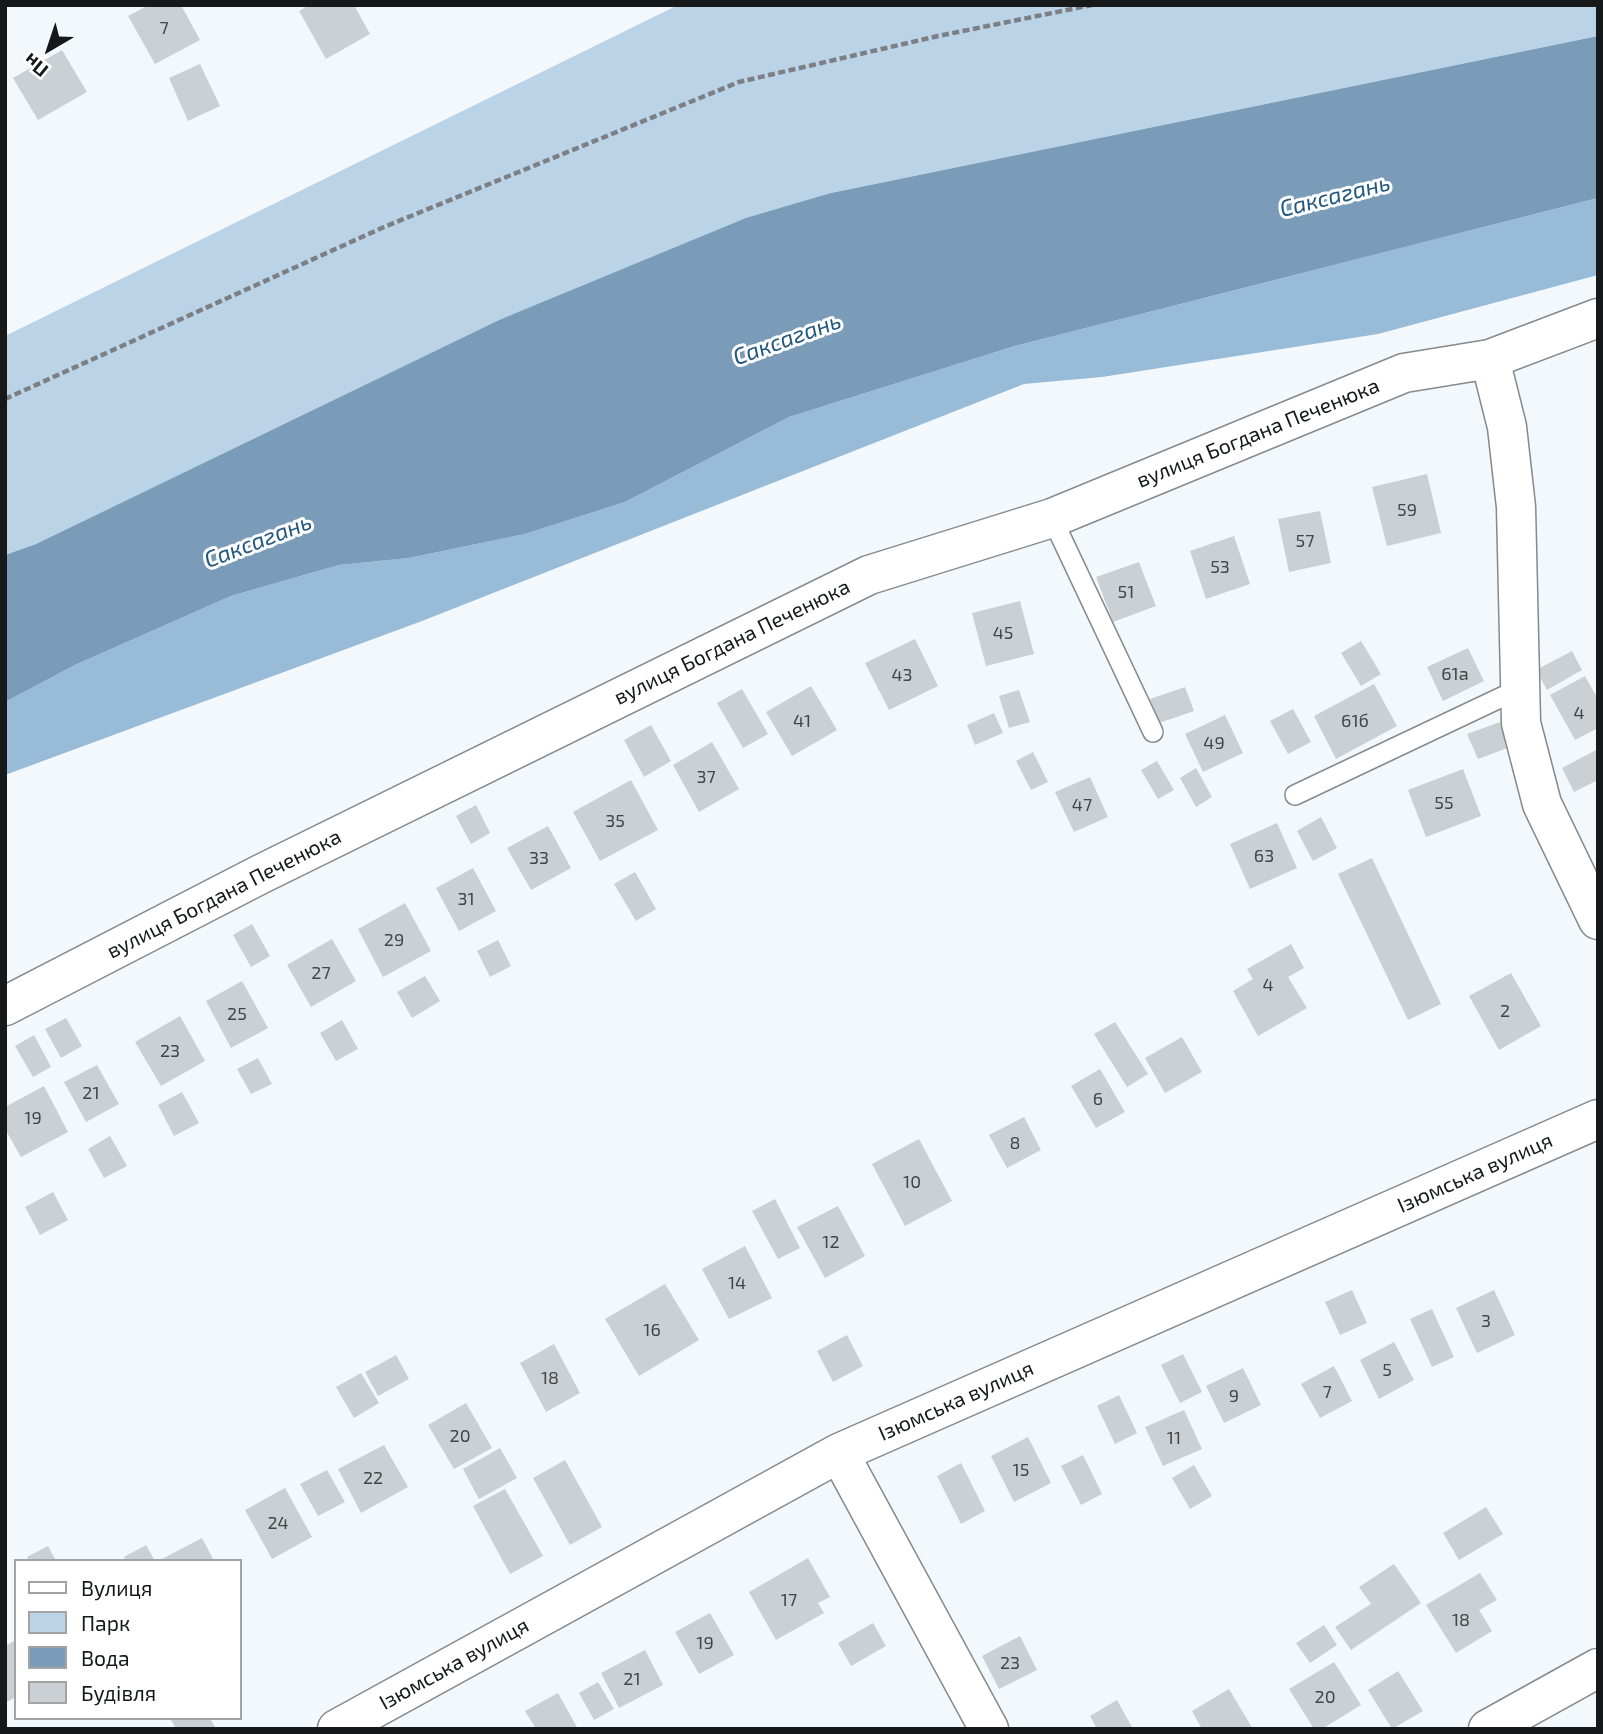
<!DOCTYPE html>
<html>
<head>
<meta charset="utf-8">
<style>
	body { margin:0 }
	#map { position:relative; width:1603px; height:1734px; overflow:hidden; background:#f3f8fd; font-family:"Exo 2",sans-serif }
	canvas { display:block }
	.frame { position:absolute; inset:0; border:7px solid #16181a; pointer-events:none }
	.legend { position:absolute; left:14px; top:1559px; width:228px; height:161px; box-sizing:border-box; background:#fff; border:2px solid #a2a3a3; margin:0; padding:9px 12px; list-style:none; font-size:21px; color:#16181a }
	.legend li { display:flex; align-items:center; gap:14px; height:35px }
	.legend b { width:35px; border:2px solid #a2a3a3 }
	.north { position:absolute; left:14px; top:14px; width:70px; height:70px; -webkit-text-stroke:5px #fff; paint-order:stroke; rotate:219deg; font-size:19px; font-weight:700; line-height:28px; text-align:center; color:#16181a }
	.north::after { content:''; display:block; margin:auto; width:24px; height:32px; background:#16181a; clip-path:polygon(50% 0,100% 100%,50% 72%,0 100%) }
</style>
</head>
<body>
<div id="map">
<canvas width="1603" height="1734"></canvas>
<div class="frame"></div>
<ul class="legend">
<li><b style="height:9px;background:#fff"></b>Вулиця</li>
<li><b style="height:19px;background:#bbd3e7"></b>Парк</li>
<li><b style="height:19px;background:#7a9cb8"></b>Вода</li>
<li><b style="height:19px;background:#cad0d4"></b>Будівля</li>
</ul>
<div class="north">Пн</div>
</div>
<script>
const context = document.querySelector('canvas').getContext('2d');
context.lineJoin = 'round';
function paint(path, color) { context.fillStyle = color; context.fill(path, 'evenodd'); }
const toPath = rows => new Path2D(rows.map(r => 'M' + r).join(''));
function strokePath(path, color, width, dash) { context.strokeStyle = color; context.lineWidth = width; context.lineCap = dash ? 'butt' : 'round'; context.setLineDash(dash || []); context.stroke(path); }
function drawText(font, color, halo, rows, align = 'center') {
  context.font = font + ' "Exo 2",sans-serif'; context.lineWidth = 6; context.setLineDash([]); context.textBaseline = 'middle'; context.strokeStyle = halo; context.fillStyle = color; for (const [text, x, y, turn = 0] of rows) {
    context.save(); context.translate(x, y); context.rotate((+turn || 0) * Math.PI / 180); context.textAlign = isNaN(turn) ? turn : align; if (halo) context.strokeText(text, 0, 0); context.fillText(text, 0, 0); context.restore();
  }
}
const green = toPath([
	[678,5,1598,5,1598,36,831,193,499,320,36,544,5,555,5,336]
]);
const forest = toPath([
	[1598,198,1598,275,1378,334,1102,377,1024,384,422,621,5,775,5,702,75,665,231,596,339,565,409,558,525,534,625,502,789,417,1015,346]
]);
const water = toPath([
	[1598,36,1598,198,1015,346,789,417,625,502,525,534,409,558,339,565,231,596,75,665,5,702,5,555,36,544,499,320,746,218,831,193]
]);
const building = toPath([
	[149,5,181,5,200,40,155,64,128,16],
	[309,5,354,5,370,34,326,59,299,11],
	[62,50,87,92,38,120,13,78],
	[200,64,220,106,188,121,169,78],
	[1427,474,1441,533,1387,546,1372,487],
	[1320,511,1331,563,1289,572,1278,519],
	[1234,536,1250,584,1206,599,1190,551],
	[1139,562,1156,606,1113,622,1096,577],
	[1020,601,1034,654,986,666,972,613],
	[915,639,938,686,889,710,865,663],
	[1361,641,1381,674,1361,686,1341,653],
	[1468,648,1484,681,1443,701,1427,667],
	[1572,651,1582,670,1547,690,1536,670],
	[1585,676,1598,699,1598,728,1575,740,1550,695],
	[1374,684,1397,726,1336,759,1314,716],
	[811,686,837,730,792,756,766,712],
	[1185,687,1194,711,1159,723,1150,699],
	[742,689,768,734,743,748,717,703],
	[1019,690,1030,722,1009,728,999,696],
	[1293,709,1311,742,1288,754,1270,721],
	[994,713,1003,733,975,745,967,725],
	[1225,715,1243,753,1203,772,1185,734],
	[1500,722,1510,747,1478,759,1467,734],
	[651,725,671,761,644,777,624,740],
	[712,742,739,789,699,812,673,765],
	[1596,750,1598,780,1574,792,1562,768],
	[1033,752,1048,782,1031,790,1016,761],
	[1157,761,1174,790,1158,799,1141,770],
	[1196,768,1212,797,1196,807,1180,778],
	[1463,769,1481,816,1426,837,1408,790],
	[1090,777,1108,817,1074,832,1055,792],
	[631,780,658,830,600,861,573,812],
	[476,805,490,833,471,844,456,816],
	[1321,817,1337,848,1313,861,1297,831],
	[1277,823,1297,868,1250,889,1230,844],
	[548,826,571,868,531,890,507,848],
	[1372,858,1441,1004,1408,1020,1338,874],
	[473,868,496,911,459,931,436,888],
	[635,872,656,909,636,921,614,884],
	[405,903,431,951,383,977,358,929],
	[252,924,270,956,251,967,233,935],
	[332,939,356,981,311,1007,287,965],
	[498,940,511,966,490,977,477,951],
	[1291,944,1304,968,1288,977,1307,1008,1258,1036,1233,991,1253,979,1247,969],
	[1511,973,1541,1026,1499,1050,1469,996],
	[425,976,440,1001,412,1018,397,992],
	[242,981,268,1028,231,1048,206,1001],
	[180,1016,205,1061,161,1086,135,1042],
	[66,1018,82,1046,61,1058,45,1029],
	[342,1020,358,1049,336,1061,320,1033],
	[1115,1022,1148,1074,1127,1087,1094,1034],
	[34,1035,51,1067,33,1077,15,1046],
	[1182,1037,1202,1072,1165,1093,1145,1058],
	[258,1058,272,1084,251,1094,237,1069],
	[97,1065,119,1104,86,1122,64,1082],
	[1100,1069,1125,1112,1096,1128,1071,1086],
	[44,1086,68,1132,21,1157,5,1129,5,1107],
	[182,1092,199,1123,174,1136,158,1105],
	[1024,1117,1041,1150,1007,1168,989,1135],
	[110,1136,127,1166,104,1178,88,1149],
	[919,1139,952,1201,905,1226,872,1164],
	[53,1192,68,1220,40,1235,25,1207],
	[775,1199,800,1248,778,1259,752,1211],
	[838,1206,865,1256,825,1278,797,1227],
	[745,1246,772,1298,729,1319,702,1269],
	[665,1284,699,1340,639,1376,605,1319],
	[1352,1290,1367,1323,1340,1335,1325,1302],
	[1494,1290,1515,1335,1477,1353,1456,1308],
	[1432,1309,1454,1357,1432,1367,1410,1319],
	[847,1335,863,1366,833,1382,817,1351],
	[1394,1342,1414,1380,1379,1399,1360,1360],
	[554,1344,580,1393,546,1412,520,1363],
	[1183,1354,1202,1392,1180,1403,1161,1365],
	[396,1355,409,1379,378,1396,365,1372],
	[1334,1366,1352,1401,1320,1418,1301,1384],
	[1243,1368,1261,1405,1224,1423,1206,1386],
	[361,1373,379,1403,354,1418,336,1387],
	[1119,1395,1137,1433,1115,1444,1097,1406],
	[466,1403,492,1448,454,1469,428,1425],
	[1184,1410,1202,1449,1163,1466,1145,1427],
	[1028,1437,1051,1483,1014,1502,991,1456],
	[384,1445,408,1487,361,1513,338,1469],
	[500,1448,517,1478,479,1499,463,1469],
	[1083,1455,1102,1494,1081,1505,1061,1466],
	[565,1460,602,1527,570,1545,533,1478],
	[961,1463,985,1511,961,1524,937,1476],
	[1194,1465,1212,1496,1190,1509,1172,1478],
	[327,1470,345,1502,318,1516,300,1484],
	[285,1488,312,1537,272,1559,245,1510],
	[505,1489,543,1556,510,1574,473,1506],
	[1486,1507,1503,1534,1459,1560,1443,1533],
	[202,1538,214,1561,158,1561],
	[146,1545,155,1561,126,1561,124,1557],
	[48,1546,56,1561,29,1561,27,1557],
	[808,1558,830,1597,818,1603,824,1613,776,1640,749,1592],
	[1394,1564,1421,1603,1351,1650,1335,1627,1371,1604,1359,1587],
	[1480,1573,1497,1600,1479,1610,1492,1631,1456,1653,1426,1605],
	[710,1613,734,1655,699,1674,675,1632],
	[873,1623,886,1646,851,1666,838,1643],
	[1324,1625,1337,1645,1310,1663,1296,1643],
	[1020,1636,1037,1670,999,1689,982,1656],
	[16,1640,16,1697,5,1703,5,1646],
	[645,1650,663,1685,619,1708,601,1673],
	[1334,1662,1361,1705,1322,1729,1314,1729,1289,1689],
	[1398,1671,1423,1711,1392,1729,1368,1690],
	[598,1682,614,1709,594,1720,579,1693],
	[1229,1689,1253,1729,1202,1729,1192,1711],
	[558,1693,578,1729,536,1729,525,1711],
	[1117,1700,1133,1729,1097,1729,1090,1716],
	[170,1718,210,1718,216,1729,176,1729]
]);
const path = toPath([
	[5,399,384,227,739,82,938,36,1092,5]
]);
const lane = toPath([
	[1052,518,1153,732],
	[1295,795,1521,688]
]);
const street = toPath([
	[1490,359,1598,318],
	[5,1006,261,874,869,575,1052,518,1404,373,1490,359,1507,427,1516,507,1521,723,1542,804,1598,920],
	[839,1453,989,1729],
	[337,1729,839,1453,1598,1119],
	[1488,1729,1598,1668]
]);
const numberNames = [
	["7",164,28],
	["59",1407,510],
	["57",1305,541],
	["53",1220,567],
	["51",1126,592],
	["45",1003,633],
	["61а",1455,674],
	["43",902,675],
	["4",1579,713],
	["41",802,721],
	["61б",1355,721],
	["49",1214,743],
	["37",706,777],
	["55",1444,803],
	["47",1082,805],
	["35",615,821],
	["63",1264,856],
	["33",539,858],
	["31",466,899],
	["29",394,940],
	["27",321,973],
	["4",1268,985],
	["2",1505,1011],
	["25",237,1014],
	["23",170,1051],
	["21",91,1093],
	["6",1098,1099],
	["19",33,1118],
	["8",1015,1143],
	["10",912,1182],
	["12",831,1242],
	["14",737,1283],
	["3",1486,1321],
	["16",652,1330],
	["5",1387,1370],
	["18",550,1378],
	["7",1327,1392],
	["9",1234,1396],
	["20",460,1436],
	["11",1174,1438],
	["15",1021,1470],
	["22",373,1478],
	["24",278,1523],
	["17",789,1600],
	["18",1461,1620],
	["19",705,1643],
	["23",1010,1663],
	["21",632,1679],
	["20",1325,1697]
];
const streetNames = [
	["вулиця Богдана Печенюка",1258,433,-22],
	["вулиця Богдана Печенюка",732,642,-26],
	["вулиця Богдана Печенюка",224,894,-27],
	["Ізюмська вулиця",1475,1173,-24],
	["Ізюмська вулиця",956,1401,-24],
	["Ізюмська вулиця",454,1664,-29]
];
const waterNames = [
	["Саксагань",1335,196,-14],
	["Саксагань",787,339,-20],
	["Саксагань",258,541,-21]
];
paint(green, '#bbd3e7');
paint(forest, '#98bbd8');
paint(water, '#7a9cb8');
paint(building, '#cad0d4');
strokePath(lane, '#858a8e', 22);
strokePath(street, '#858a8e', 41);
strokePath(path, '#7c7f83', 4.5, [7, 3.5]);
strokePath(lane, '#fff', 19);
strokePath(street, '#fff', 38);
drawText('18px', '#434648', null, numberNames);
drawText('21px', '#16181a', '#fff', streetNames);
drawText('italic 23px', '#225880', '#fff', waterNames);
</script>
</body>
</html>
